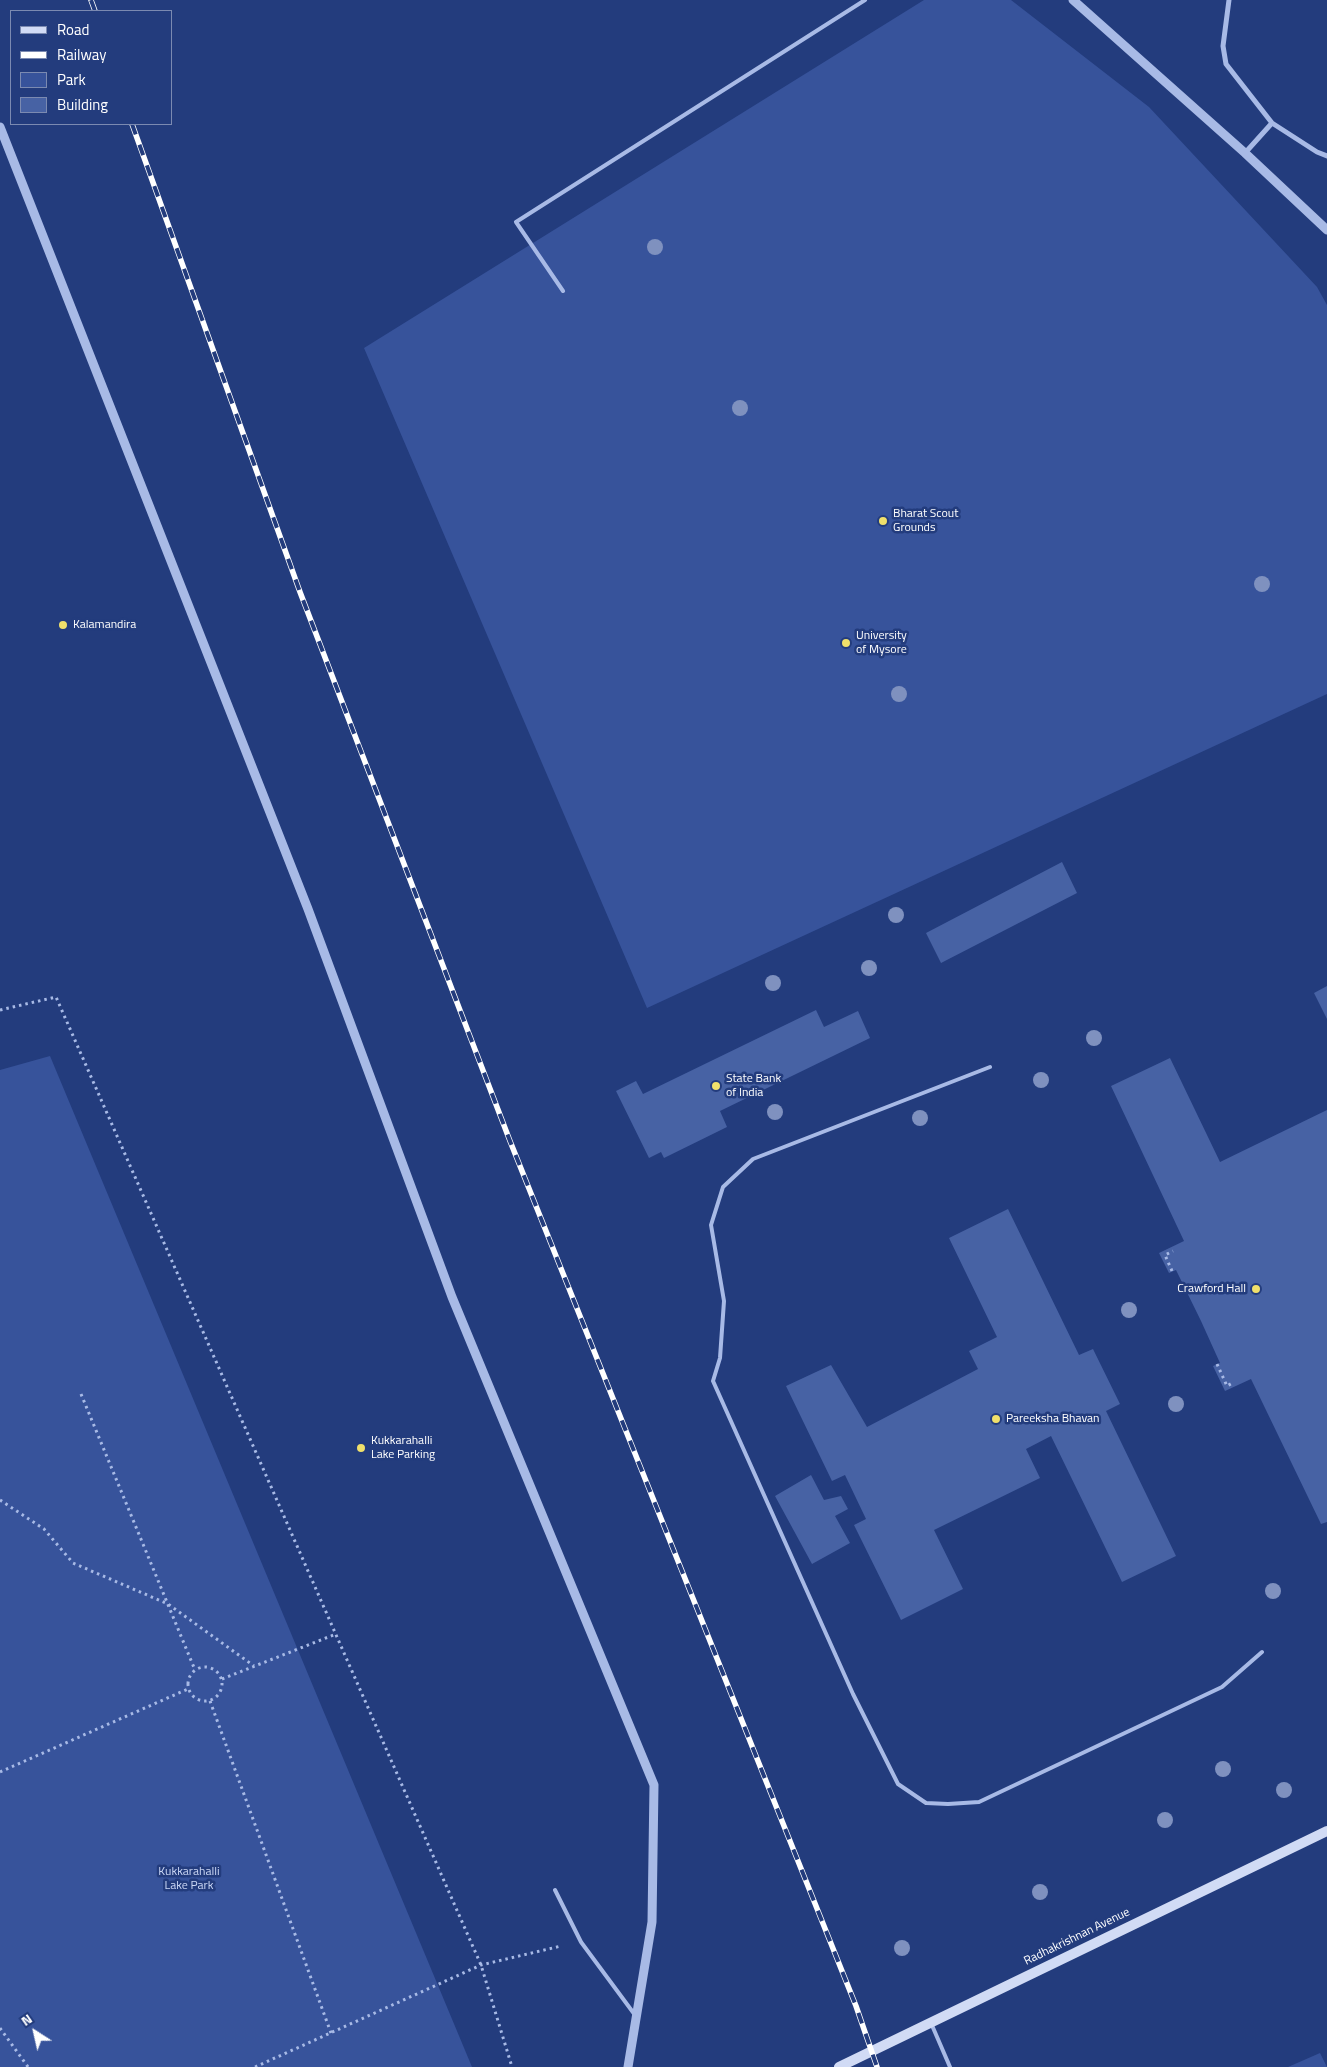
<!DOCTYPE html>
<html>
<head>
<meta charset="utf-8">
<style>
	body { margin:0 }
	#map { position:relative; width:1327px; height:2067px; overflow:hidden; background:#233c7d; font-family:"Titillium Web",sans-serif }
	canvas { display:block }
	.legend { position:absolute; left:10px; top:10px; width:162px; height:115px; box-sizing:border-box; background:#233c7d; border:1px solid #7b8ab1; margin:0; padding:6px 9px; list-style:none; font-size:15px; color:#fff }
	.legend li { display:flex; align-items:center; gap:10px; height:25px }
	.legend b { width:25px; border:1px solid #7b8ab1 }
	.north { position:absolute; left:10px; top:2007px; width:50px; height:50px; -webkit-text-stroke:4px #233c7d; paint-order:stroke; rotate:325deg; font-size:14px; font-weight:700; line-height:20px; text-align:center; color:#fff }
	.north::after { content:''; display:block; margin:auto; width:18px; height:22px; background:#fff; clip-path:polygon(50% 0,100% 100%,50% 72%,0 100%) }
</style>
</head>
<body>
<div id="map">
<canvas width="1327" height="2067"></canvas>
<ul class="legend">
<li><b style="height:6px;background:#d1dbf5"></b>Road</li>
<li><b style="height:6px;background:#fff"></b>Railway</li>
<li><b style="height:14px;background:#37539b"></b>Park</li>
<li><b style="height:14px;background:#4762a4"></b>Building</li>
</ul>
<div class="north">N</div>
</div>
<script>
const context = document.querySelector('canvas').getContext('2d');
context.lineJoin = 'round';
function paint(path, color) { context.fillStyle = color; context.fill(path, 'evenodd'); }
const toPath = rows => new Path2D(rows.map(r => 'M' + r).join(''));
function strokePath(path, color, width, dash) { context.strokeStyle = color; context.lineWidth = width; context.lineCap = dash ? 'butt' : 'round'; context.setLineDash(dash || []); context.stroke(path); }
function drawText(font, color, halo, rows, align = 'center') {
  context.font = font + ' "Titillium Web",sans-serif'; context.lineWidth = 5; context.setLineDash([]); context.textBaseline = 'middle'; context.strokeStyle = halo; context.fillStyle = color; for (const [text, x, y, turn = 0] of rows) {
    context.save(); context.translate(x, y); context.rotate((+turn || 0) * Math.PI / 180); context.textAlign = isNaN(turn) ? turn : align; if (halo) context.strokeText(text, 0, 0); context.fillText(text, 0, 0); context.restore();
  }
}
const green = toPath([
	[924,0,1011,0,1149,107,1317,287,1327,305,1327,694,647,1008,364,348],
	[50,1056,472,2067,0,2067,0,1070],
	[1320,2053,1327,2067,1288,2067]
]);
const building = toPath([
	[1062,862,1077,893,941,963,926,933],
	[1327,986,1327,1019,1314,993],
	[816,1010,824,1027,858,1011,870,1038,720,1111,727,1127,664,1158,661,1152,649,1158,616,1091,636,1081,643,1094],
	[1170,1058,1220,1162,1327,1110,1327,1522,1321,1524,1251,1379,1225,1391,1213,1366,1220,1363,1201,1321,1176,1270,1169,1273,1159,1253,1184,1241,1111,1086],
	[1008,1209,1079,1355,1093,1349,1120,1404,1106,1411,1176,1556,1122,1582,1051,1436,1026,1449,1040,1478,934,1530,963,1589,901,1620,854,1525,866,1519,845,1475,832,1481,786,1386,831,1365,867,1427,978,1369,969,1351,997,1337,949,1238],
	[811,1475,824,1500,841,1496,848,1509,835,1516,850,1543,812,1564,775,1496]
]);
const path = toPath([
	[0,1010,56,997,481,1965,512,2067],
	[1172,1271,1165,1255,1173,1251],
	[1217,1364,1227,1386,1234,1382],
	[81,1394,195,1670],
	[0,1500,44,1529,73,1563,168,1604,254,1666],
	'188 1684a17 17 0 1 1 34 0a17 17 0 1 1-34 0Z',
	[222,1679,336,1634],
	[210,1701,331,2033],
	[0,1772,188,1689],
	[0,2028,28,2067],
	[255,2067,481,1965,561,1946]
]);
const service = toPath([
	[563,291,516,222,865,0],
	[990,1067,753,1159,723,1187,711,1225,724,1301,720,1358,713,1381,853,1694,898,1784,926,1803,948,1804,979,1802,1222,1687,1262,1652],
	[555,1890,581,1942,635,2015],
	[931,2023,950,2067]
]);
const minor = toPath([
	[1229,0,1223,46,1226,64,1272,123,1317,152,1327,156],
	[1245,153,1272,123]
]);
const tertiary = toPath([
	[1073,0,1245,153,1327,230],
	[0,127,308,909,452,1297,654,1785,652,1922,628,2067]
]);
const secondary = toPath([
	[839,2067,1327,1831]
]);
const rail = toPath([
	[91,0,95,11],
	[132,124,300,592,510,1141,856,2006,877,2067]
]);
const trees = [
	[655,247],
	[740,408],
	[1262,584],
	[899,694],
	[896,915],
	[869,968],
	[773,983],
	[1094,1038],
	[1041,1080],
	[775,1112],
	[920,1118],
	[1129,1310],
	[1176,1404],
	[1273,1591],
	[1223,1769],
	[1284,1790],
	[1165,1820],
	[1040,1892],
	[902,1948]
];
const markers = [
	[883,521,5,"#f0e06b"],
	[63,625,5,"#f0e06b"],
	[846,643,5,"#f0e06b"],
	[716,1086,5,"#f0e06b"],
	[1256,1289,5,"#f0e06b"],
	[996,1419,5,"#f0e06b"],
	[361,1448,5,"#f0e06b"]
];
const poiNames = [
	["Bharat Scout",893,514],
	["Grounds",893,528],
	["Kalamandira",73,625],
	["University",856,636],
	["of Mysore",856,650],
	["State Bank",726,1079],
	["of India",726,1093],
	["Crawford Hall",1246,1289,"right"],
	["Pareeksha Bhavan",1006,1419],
	["Kukkarahalli",371,1441],
	["Lake Parking",371,1455]
];
const parkNames = [
	["Kukkarahalli",189,1872],
	["Lake Park",189,1886]
];
const streetNames = [
	["Radhakrishnan Avenue",1077,1937,-26]
];
paint(green, '#37539b');
paint(building, '#4762a4');
strokePath(path, '#a8bae6', 3, [2.5, 4]);
strokePath(service, '#a8bae6', 4);
strokePath(minor, '#a8bae6', 5);
strokePath(tertiary, '#a8bae6', 9);
strokePath(secondary, '#d1dbf5', 10);
strokePath(rail, '#fff', 5.5);
strokePath(rail, '#233c7d', 4, [11]);
context.fillStyle = '#7f91bf';
for (const [x, y] of trees) { context.beginPath(); context.arc(x, y, 8, 0, 2 * Math.PI); context.fill(); }
for (const [x, y, r, color] of markers) { const dot = new Path2D(); dot.arc(x, y, r, 0, 2 * Math.PI); context.fillStyle = color; context.fill(dot); strokePath(dot, '#233c7d', 2); }
drawText('12px', '#fff', '#233c7d', poiNames, 'left');
drawText('12px', '#cbd7f5', '#233c7d', parkNames);
drawText('12px', '#fff', '#233c7d', streetNames);
</script>
</body>
</html>
